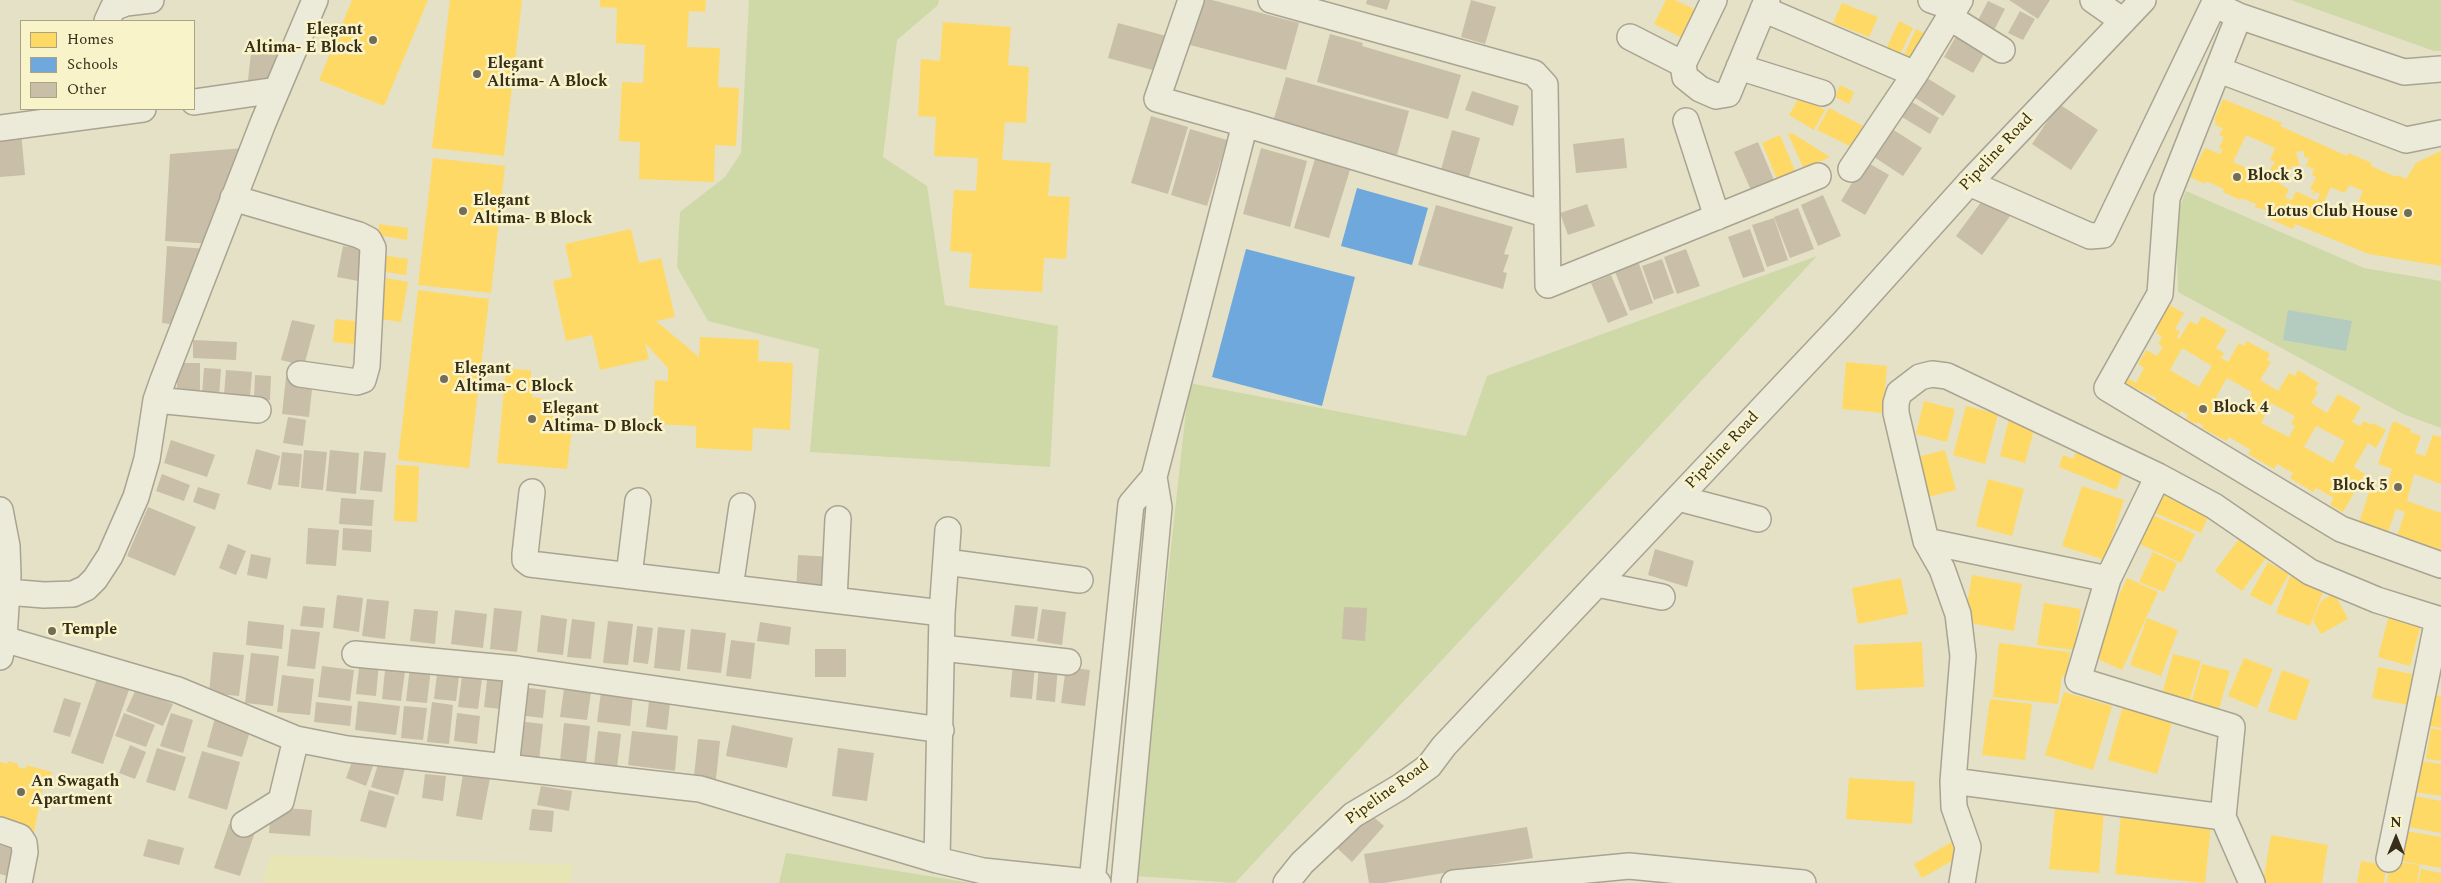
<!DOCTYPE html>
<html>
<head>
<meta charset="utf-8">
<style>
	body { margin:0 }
	#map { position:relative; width:2441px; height:883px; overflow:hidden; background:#e5e1c6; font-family:Spectral,serif }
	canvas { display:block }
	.legend { position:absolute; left:20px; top:20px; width:175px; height:90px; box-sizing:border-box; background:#f9f3ca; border:1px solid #aba483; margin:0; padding:6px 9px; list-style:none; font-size:15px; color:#372d19 }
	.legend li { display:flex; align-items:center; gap:10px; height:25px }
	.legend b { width:25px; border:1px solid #aba483 }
	.north { position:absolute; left:2371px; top:813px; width:50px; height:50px; -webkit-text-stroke:4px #f9f3ca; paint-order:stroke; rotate:0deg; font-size:14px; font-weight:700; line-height:20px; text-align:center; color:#372d19 }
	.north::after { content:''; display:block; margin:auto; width:18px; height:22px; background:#372d19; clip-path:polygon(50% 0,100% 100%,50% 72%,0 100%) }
</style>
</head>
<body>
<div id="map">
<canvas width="2441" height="883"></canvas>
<ul class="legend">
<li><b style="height:14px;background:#ffd966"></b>Homes</li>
<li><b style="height:14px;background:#6fa8dc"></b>Schools</li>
<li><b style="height:14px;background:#c9bea7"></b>Other</li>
</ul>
<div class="north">N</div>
</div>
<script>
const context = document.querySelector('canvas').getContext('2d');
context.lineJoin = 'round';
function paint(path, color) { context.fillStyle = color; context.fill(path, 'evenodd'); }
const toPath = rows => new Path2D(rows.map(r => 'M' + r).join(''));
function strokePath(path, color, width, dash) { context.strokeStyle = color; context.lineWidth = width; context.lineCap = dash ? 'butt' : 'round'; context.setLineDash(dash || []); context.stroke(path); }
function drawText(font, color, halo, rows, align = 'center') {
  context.font = font + ' Spectral,serif'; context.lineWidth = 5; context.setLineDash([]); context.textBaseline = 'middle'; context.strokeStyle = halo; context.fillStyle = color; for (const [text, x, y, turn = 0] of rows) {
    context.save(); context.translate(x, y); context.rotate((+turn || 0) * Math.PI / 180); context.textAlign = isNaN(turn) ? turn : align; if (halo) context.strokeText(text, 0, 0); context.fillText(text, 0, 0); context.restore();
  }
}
const farmland = toPath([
	[271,855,573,865,570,883,262,883]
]);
const green = toPath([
	[749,0,939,0,938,5,897,40,883,157,927,186,945,305,1058,326,1050,467,810,452,819,349,708,321,677,267,680,212,725,177,741,153],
	[2291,0,2441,0,2441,51,2434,51],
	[2186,191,2364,268,2441,281,2441,428,2403,414,2178,292,2177,244,2179,209],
	[1817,256,1235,883,1135,876,1189,383,1466,436,1487,376],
	[786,853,972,883,779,883]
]);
const water = toPath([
	[2288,310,2352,321,2346,351,2283,340]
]);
const homes = toPath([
	[352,0,428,0,384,106,319,80],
	[450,0,522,0,504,156,432,148],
	[600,0,706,0,705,12,689,11,687,47,720,48,718,87,739,88,736,146,715,145,714,182,639,179,640,142,619,141,622,82,643,83,645,45,616,43,617,8,600,7],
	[1666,0,1675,0,1702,13,1689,41,1654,24],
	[1842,3,1878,17,1869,37,1833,23],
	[1899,21,1913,28,1900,54,1887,47],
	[943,22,1011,27,1008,65,1029,67,1026,123,1005,122,1002,160,1051,163,1048,196,1070,197,1066,259,1044,258,1042,292,969,288,972,253,950,251,954,190,976,191,978,158,934,156,936,117,918,116,921,59,940,61],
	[1916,29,1930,36,1917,62,1904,55],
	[1840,85,1854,92,1849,104,1835,97],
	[1800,96,1825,110,1814,130,1789,115],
	[2223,99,2282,123,2280,126,2347,156,2348,153,2372,163,2371,166,2396,177,2397,175,2406,179,2416,163,2441,151,2441,266,2369,254,2295,224,2293,229,2270,219,2273,212,2255,207,2256,204,2241,198,2240,200,2223,192,2224,189,2206,181,2205,184,2190,177,2205,148,2220,154,2223,149,2219,148,2224,137,2219,135,2223,128,2215,125,2216,121,2214,120],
	[2246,135,2275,148,2270,160,2275,162,2265,176,2233,162],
	[2304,151,2304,157,2309,158,2306,166,2314,169,2312,175,2316,177,2310,189,2314,191,2312,195,2313,196,2315,192,2320,194,2317,201,2296,191,2292,200,2285,198,2289,189,2280,184,2292,166,2300,166,2296,152],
	[2350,185,2363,191,2352,216,2323,204,2331,187,2344,193],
	[1829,108,1869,129,1858,150,1817,130],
	[1792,133,1830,157,1804,169,1788,134],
	[1780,135,1795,171,1777,179,1762,143],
	[433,158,505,166,491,293,418,285],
	[379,224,408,228,407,240,378,235],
	[631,229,639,263,661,258,675,317,656,321,699,357,700,337,759,340,758,361,793,363,790,430,753,428,752,451,696,448,696,426,653,424,655,380,668,381,668,368,645,343,649,359,600,370,592,335,566,341,553,281,572,277,565,244],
	[381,255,408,259,406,275,379,271],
	[386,278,408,282,401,322,380,319],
	[418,290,489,299,469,468,398,460],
	[2169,305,2184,313,2175,329,2180,331,2177,337,2179,339,2190,321,2197,325,2202,316,2227,330,2216,348,2224,353,2221,358,2228,362,2239,343,2244,346,2247,341,2270,354,2267,360,2271,362,2260,380,2278,391,2289,373,2295,376,2298,370,2319,383,2315,390,2318,392,2311,403,2327,413,2338,394,2361,407,2352,422,2360,426,2364,421,2371,425,2373,423,2386,430,2376,448,2368,443,2354,467,2365,474,2343,512,2330,505,2334,498,2316,488,2313,492,2290,478,2293,473,2277,464,2274,469,2248,454,2251,450,2229,437,2226,441,2202,428,2203,426,2197,422,2196,424,2186,419,2188,415,2181,411,2179,415,2155,401,2157,398,2124,383,2127,378,2136,383,2144,368,2138,364,2146,350,2157,356,2163,347,2158,344,2162,337,2156,333,2158,331,2155,329],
	[2182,348,2212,366,2199,387,2170,370],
	[2227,378,2252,392,2241,411,2216,397],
	[2271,403,2295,416,2291,424,2295,426,2289,437,2261,423],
	[2316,426,2345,441,2333,463,2304,447],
	[335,319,364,322,361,345,333,342],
	[1846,362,1887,366,1883,413,1842,409],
	[506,369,531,370,531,378,535,378,532,397,555,401,553,418,573,421,567,469,497,463],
	[1924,401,1955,409,1947,442,1916,434],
	[1966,406,1998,414,1985,464,1953,455],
	[2009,419,2035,426,2025,463,2000,456],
	[2393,421,2411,429,2410,432,2421,436,2415,453,2425,456,2433,435,2441,437,2441,484,2414,474,2407,501,2441,513,2441,550,2433,548,2432,551,2396,539,2405,512,2396,509,2387,535,2358,526,2371,486,2385,491,2392,469,2378,464],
	[2080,442,2127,462,2116,490,2059,467,2063,455,2073,459],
	[1945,450,1956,490,1920,499,1910,459],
	[396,465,419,466,417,522,394,521],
	[1988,479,2024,489,2012,536,1976,526],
	[2082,486,2124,500,2105,560,2062,546],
	[2167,487,2212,508,2201,533,2155,513],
	[2146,512,2195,534,2181,563,2133,541],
	[2239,539,2266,558,2242,591,2215,571],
	[2153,552,2177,563,2164,592,2139,582],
	[2268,562,2289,574,2271,606,2250,595],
	[2292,571,2326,584,2310,626,2276,613],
	[1972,575,2022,584,2014,631,1964,622],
	[1901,578,1908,614,1858,624,1852,588],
	[2127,578,2158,592,2122,670,2091,656],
	[2334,593,2348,619,2321,634,2313,620,2321,601],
	[2044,603,2081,609,2074,650,2037,645],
	[2390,612,2422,621,2410,666,2378,657],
	[2147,618,2178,630,2161,676,2130,665],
	[1922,642,1924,687,1856,690,1854,645],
	[1999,643,2070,652,2067,677,2062,676,2058,704,1993,697],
	[2173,654,2201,661,2187,709,2160,702],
	[2244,658,2273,669,2257,708,2228,696],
	[2202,664,2230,671,2216,719,2189,712],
	[2378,667,2421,676,2414,706,2372,698],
	[2282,670,2310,680,2296,721,2268,711],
	[2064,692,2112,706,2093,770,2045,755],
	[2429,694,2441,696,2441,728,2424,725],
	[1990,699,2032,704,2025,760,1982,755],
	[2124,702,2174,716,2157,774,2108,760],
	[2431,728,2441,730,2441,761,2426,759],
	[8,761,18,764,18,767,26,769,26,765,52,772,49,783,44,783,34,832,0,823,0,762,7,764],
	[2418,761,2441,764,2441,796,2414,792],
	[1849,778,1915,782,1912,824,1846,819],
	[2414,796,2441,801,2441,833,2409,827],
	[2055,808,2104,812,2099,873,2049,869],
	[2121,816,2211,825,2205,883,2115,874],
	[2399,830,2441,837,2441,868,2395,860],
	[2271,835,2328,845,2322,883,2263,883],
	[1955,840,1964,854,1922,878,1914,864],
	[2361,861,2386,865,2384,883,2357,883],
	[2390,861,2420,865,2417,883,2387,883],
	[2421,869,2441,873,2441,883,2418,883]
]);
const schools = toPath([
	[1357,188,1428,208,1412,265,1341,246],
	[1246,249,1355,277,1322,406,1212,377]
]);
const building = toPath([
	[1203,0,1212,0,1299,23,1286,70,1190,45],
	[1367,0,1390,0,1387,10,1366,4],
	[1471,0,1496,7,1485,44,1461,37],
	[2009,0,2050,0,2038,19],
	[1988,1,2005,9,1992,34,1975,26],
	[2020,11,2035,19,2023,40,2008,33],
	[1118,23,1170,37,1160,72,1108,58],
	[1958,33,1987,49,1973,73,1944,57],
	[1330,34,1363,43,1362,46,1461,75,1448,119,1317,82],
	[252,44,280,47,277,83,248,80],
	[1286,77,1409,111,1397,155,1273,122],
	[1927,78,1956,96,1943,116,1914,97],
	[1472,91,1519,106,1513,126,1465,110],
	[1912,102,1939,118,1930,134,1902,117],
	[2059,104,2098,130,2071,170,2032,144],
	[1151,116,1188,127,1168,194,1131,183],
	[1190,129,1227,140,1207,206,1171,195],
	[1892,129,1922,148,1903,176,1874,157],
	[1452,130,1480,138,1467,184,1439,177],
	[21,132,25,175,0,177,0,134],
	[1624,138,1627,168,1576,173,1573,144],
	[1758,142,1774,180,1751,190,1734,152],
	[244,148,212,244,165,241,170,154],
	[1261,148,1307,161,1290,227,1243,214],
	[1315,159,1350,170,1329,238,1294,228],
	[1865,161,1889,175,1865,215,1841,201],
	[1987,194,2013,212,1982,255,1956,236],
	[1823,195,1841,236,1818,246,1801,205],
	[1587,204,1595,226,1568,235,1560,213],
	[1436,205,1513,227,1504,254,1509,255,1503,272,1507,273,1503,289,1418,265],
	[1798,208,1814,249,1790,258,1774,217],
	[1774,218,1788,260,1767,267,1752,225],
	[1750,229,1765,271,1743,278,1728,237],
	[167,246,207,249,179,325,162,323],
	[343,246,364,249,358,281,337,277],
	[1686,249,1700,286,1677,294,1664,257],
	[1662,259,1674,293,1654,300,1642,266],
	[1638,261,1653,303,1630,311,1614,269],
	[1611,275,1628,315,1608,323,1591,283],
	[292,320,315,325,304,366,281,360],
	[193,340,237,342,236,360,193,358],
	[177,363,200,363,200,391,177,390],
	[204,368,221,369,219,396,202,395],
	[226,370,252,372,250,397,224,395],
	[255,375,271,376,270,400,254,399],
	[286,377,313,380,309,417,282,414],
	[288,417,306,420,303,446,283,443],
	[171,440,215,455,207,477,164,463],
	[256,449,280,456,271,490,247,484],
	[304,450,327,452,323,490,301,488],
	[330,450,359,453,356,494,326,491],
	[364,451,386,453,382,492,360,490],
	[282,452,302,454,299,487,278,485],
	[162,474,190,485,184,501,156,491],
	[198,487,220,494,215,510,193,502],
	[341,498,374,500,372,526,339,524],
	[148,507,196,527,175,576,127,556],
	[308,528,339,530,336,566,306,564],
	[343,528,372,530,371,552,342,550],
	[228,544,246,551,236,575,219,568],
	[1655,549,1694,561,1687,587,1648,575],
	[251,554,271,558,267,579,247,575],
	[798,555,833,557,831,594,796,591],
	[337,595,363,598,359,632,333,628],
	[367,599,389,601,385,639,362,636],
	[1015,605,1038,607,1034,639,1011,636],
	[303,606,325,608,323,628,300,626],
	[1344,607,1367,608,1365,641,1342,639],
	[494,608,522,611,517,652,490,649],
	[414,609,438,611,435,644,410,641],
	[1042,609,1066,612,1062,645,1037,641],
	[455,610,487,614,483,648,451,644],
	[541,615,567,619,563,655,537,652],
	[572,619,595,622,591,659,567,657],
	[248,621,284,625,282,649,246,645],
	[608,621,633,624,628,665,603,663],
	[760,622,791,627,789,645,757,641],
	[637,626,653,628,648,664,633,662],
	[658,627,685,630,680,671,654,668],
	[291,629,320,632,315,669,287,666],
	[691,629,726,633,721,673,687,669],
	[731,640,755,643,751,679,726,676],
	[815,649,846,649,846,677,815,677],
	[213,652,244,655,239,696,209,693],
	[251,653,279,656,273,706,245,703],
	[360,660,379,663,376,696,356,694],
	[386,661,406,664,401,701,382,699],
	[1013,663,1035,665,1032,699,1010,697],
	[1039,665,1058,667,1055,702,1036,700],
	[322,666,354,670,350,701,318,697],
	[410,666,431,668,427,703,406,701],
	[438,666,460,668,456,701,434,699],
	[1066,667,1090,670,1085,706,1061,703],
	[463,668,483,671,478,709,458,707],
	[488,671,512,673,508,710,484,707],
	[282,675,314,679,310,715,277,712],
	[98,676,130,687,103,764,71,753],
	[521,687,546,690,543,718,517,715],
	[136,689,173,704,163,726,126,711],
	[564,689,591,692,587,720,560,717],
	[601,692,633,695,630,726,597,722],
	[650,693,671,695,667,730,646,727],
	[64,698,81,703,70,737,53,732],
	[358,701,400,706,396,735,355,730],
	[316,702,352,706,350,726,314,722],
	[432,702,453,705,449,744,427,742],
	[404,706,427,708,423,740,401,738],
	[124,713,155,725,146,747,115,736],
	[171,713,193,720,183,753,160,746],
	[457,713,480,716,477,744,454,741],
	[215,718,251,728,242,757,207,747],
	[518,721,543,724,539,761,514,758],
	[564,723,590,726,586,764,560,761],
	[732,725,793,738,787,768,726,756],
	[598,731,621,734,617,768,594,765],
	[632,731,678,736,675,771,628,765],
	[698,739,720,741,716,779,694,776],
	[130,745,146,752,135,779,119,773],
	[157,748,186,757,175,791,146,782],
	[838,748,874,753,867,801,832,796],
	[202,751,240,762,227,810,188,798],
	[353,759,373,766,366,786,346,778],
	[379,761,405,768,398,795,371,787],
	[425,774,446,776,443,801,422,798],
	[463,774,490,778,482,820,456,816],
	[541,786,572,791,569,811,537,805],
	[369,790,395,797,386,828,360,821],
	[271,807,312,810,310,836,269,833],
	[532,809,554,811,552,832,529,830],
	[1369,813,1384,826,1352,862,1337,848],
	[229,824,255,832,240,876,214,868],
	[1527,827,1533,858,1384,883,1369,883,1364,854],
	[148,839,184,848,179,865,143,856],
	[0,845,16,850,7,876,0,874]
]);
const minor = toPath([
	[1271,0,1534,73,1545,85,1548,285,1818,176],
	[1714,0,1683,64,1685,77,1700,89,1716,96,1728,94,1767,0],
	[1931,0,1954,8],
	[2093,0,2123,21],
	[1763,9,1915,74,1960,0],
	[2224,9,2239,16,2404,72,2441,69],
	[2239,16,2167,198,2160,294,2107,388,2341,529,2441,565],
	[1949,17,2002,50],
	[107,21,113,8,126,3,151,0],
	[1630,37,1683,64],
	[1739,67,1822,93],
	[2219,70,2406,140,2441,133],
	[194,102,277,90],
	[1686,121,1717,217],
	[1245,124,1545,214],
	[0,128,143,109],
	[1851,169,1915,74],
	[1969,183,2090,236,2103,235,2214,4],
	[233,198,359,235,369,240,373,248,367,366,363,380,357,382,300,374],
	[156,400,258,410],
	[2158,476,1947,376,1932,374,1920,377,1899,393,1896,403,1896,413,1926,541,1942,569,1958,614,1963,656,1953,781,2223,817],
	[532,492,525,554,525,560,530,564,942,613],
	[1678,498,1758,519],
	[0,510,7,546,8,575,4,638,0,657],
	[1926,541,2108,579],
	[946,562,1080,580],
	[629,576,638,501],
	[1597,584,1662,597],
	[730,588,742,506],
	[7,592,44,595,73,594,86,588,95,579,110,556,136,497,147,459,156,400,163,380,263,123,315,0],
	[834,600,838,519],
	[0,638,178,690,296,739,347,749,700,789,937,860,983,871,1098,883],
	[942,648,1068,662],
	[355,654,517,669,941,730],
	[506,767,517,669],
	[1953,781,1954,807,1968,847,1962,883],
	[244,824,281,801,296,739],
	[0,830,20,837,24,843,25,852,19,883],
	[2389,859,2438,619],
	[937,860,942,613,948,530],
	[1092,882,1131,504,1154,477],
	[1124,883,1159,507,1154,477,1245,124,1157,99,1191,0],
	[1286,883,1302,863,1353,815,1400,787,1429,766,1444,746,1844,322,1969,183,2143,0],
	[1454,883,1629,866,1803,883],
	[2252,883,2223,817,2232,727,2078,680,2108,579,2158,476,2214,506,2310,572,2377,600,2441,620]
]);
const markers = [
	[373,40,5,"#746c56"],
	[477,74,5,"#746c56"],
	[2237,177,5,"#746c56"],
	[463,211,5,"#746c56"],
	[2408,213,5,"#746c56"],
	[444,379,5,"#746c56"],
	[2203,409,5,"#746c56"],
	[532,419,5,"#746c56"],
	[2398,487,5,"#746c56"],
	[52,631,5,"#746c56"],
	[21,792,5,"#746c56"]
];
const poiNames = [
	["Elegant",363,31,"right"],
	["Altima- E Block",363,49,"right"],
	["Elegant",487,65],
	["Altima- A Block",487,83],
	["Block 3",2247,177],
	["Elegant",473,202],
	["Altima- B Block",473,220],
	["Lotus Club House",2398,213,"right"],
	["Elegant",454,370],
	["Altima- C Block",454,388],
	["Block 4",2213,409],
	["Elegant",542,410],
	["Altima- D Block",542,428],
	["Block 5",2388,487,"right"],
	["Temple",62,631],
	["An Swagath",31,783],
	["Apartment",31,801]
];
const streetNames = [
	["Pipeline Road",1997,153,-47],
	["Pipeline Road",1723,451,-47],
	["Pipeline Road",1388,793,-36]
];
paint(farmland, '#e7e5b4');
paint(green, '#cfd8a7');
paint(water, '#b4cbc0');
paint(homes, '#ffd966');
paint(schools, '#6fa8dc');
paint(building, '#c9bea7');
strokePath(minor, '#a9a491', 28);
strokePath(minor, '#ecead9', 25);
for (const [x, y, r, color] of markers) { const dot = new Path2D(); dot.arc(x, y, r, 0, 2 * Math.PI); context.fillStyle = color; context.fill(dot); strokePath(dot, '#f9f3ca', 2); }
drawText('bold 16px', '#372d19', '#f9f3ca', poiNames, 'left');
drawText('16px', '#372d19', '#f9f3ca', streetNames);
</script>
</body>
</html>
